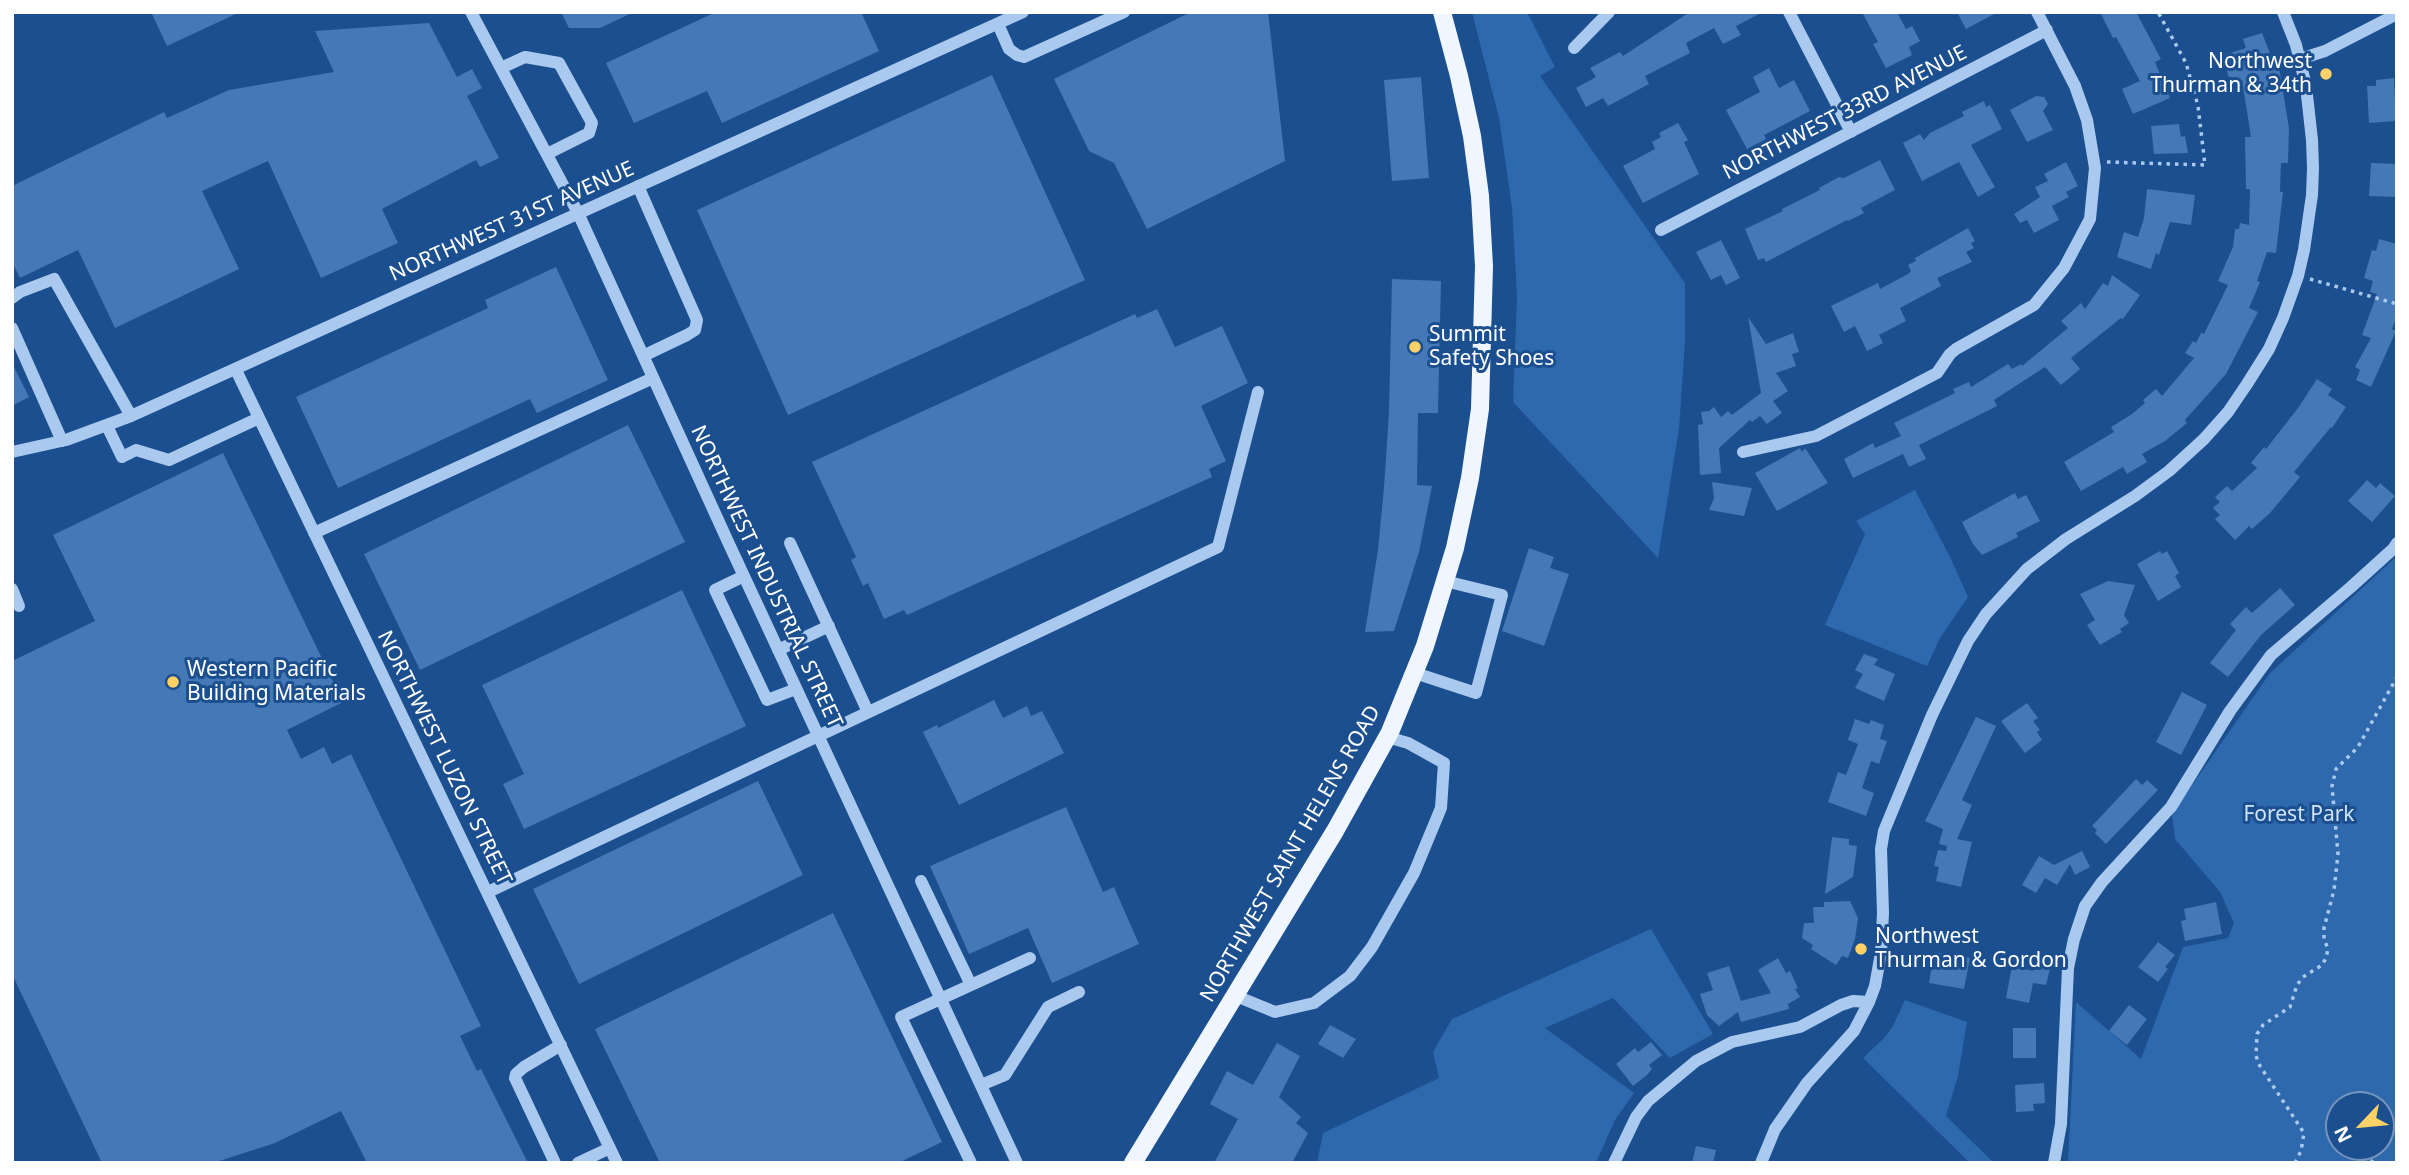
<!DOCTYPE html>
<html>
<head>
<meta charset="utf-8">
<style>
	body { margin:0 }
	#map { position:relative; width:2409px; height:1175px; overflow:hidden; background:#1b4f8f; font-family:"Noto Sans",sans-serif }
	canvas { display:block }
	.frame { position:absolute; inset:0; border:14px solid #fff; pointer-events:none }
	.north { position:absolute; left:2325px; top:1091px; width:70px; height:70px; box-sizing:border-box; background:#1b4f8f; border:2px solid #7695bc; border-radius:50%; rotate:244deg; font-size:19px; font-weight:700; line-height:28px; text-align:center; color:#fff }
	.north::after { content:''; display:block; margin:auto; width:24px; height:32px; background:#ffd166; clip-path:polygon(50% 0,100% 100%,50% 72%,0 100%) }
</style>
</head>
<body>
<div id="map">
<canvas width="2409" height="1175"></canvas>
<div class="frame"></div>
<div class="north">N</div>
</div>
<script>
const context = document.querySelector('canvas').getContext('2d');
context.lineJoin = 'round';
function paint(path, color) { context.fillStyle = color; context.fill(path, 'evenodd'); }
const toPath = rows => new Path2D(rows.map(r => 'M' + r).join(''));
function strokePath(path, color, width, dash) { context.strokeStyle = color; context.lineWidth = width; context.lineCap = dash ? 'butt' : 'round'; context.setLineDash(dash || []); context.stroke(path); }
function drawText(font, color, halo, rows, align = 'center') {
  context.font = font + ' "Noto Sans",sans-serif'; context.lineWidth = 6; context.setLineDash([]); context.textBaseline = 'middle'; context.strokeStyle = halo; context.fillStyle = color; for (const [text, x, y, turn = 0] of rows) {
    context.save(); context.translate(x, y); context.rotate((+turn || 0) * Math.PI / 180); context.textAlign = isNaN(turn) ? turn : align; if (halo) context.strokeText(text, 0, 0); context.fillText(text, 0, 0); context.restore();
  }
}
const green = toPath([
	[1472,12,1527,12,1555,67,1540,76,1685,283,1685,342,1679,429,1658,558,1513,402,1517,296,1512,207,1499,118],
	[1915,490,1950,557,1968,597,1940,638,1927,666,1825,625,1865,534,1856,521],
	[2397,556,2397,1163,2068,1163,2076,1002,2141,1059,2183,947,2228,938,2234,923,2220,892,2175,839,2172,814,2270,673],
	[2339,1105,2381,1105,2381,1147,2339,1147],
	[1651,929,1713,1034,1670,1058,1613,998,1545,1028,1634,1093,1615,1120,1596,1163,1317,1163,1323,1133,1439,1078,1433,1052,1452,1019],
	[1905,1000,1967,1022,1958,1076,1946,1116,1994,1163,1970,1163,1863,1058,1885,1037,1893,1026]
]);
const building = toPath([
	[151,12,240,12,167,46],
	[561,12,634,12,600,28,569,28],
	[716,12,861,12,879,51,722,123,707,91,634,123,606,63],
	[1191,12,1268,12,1285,161,1147,229,1114,163,1089,151,1054,79],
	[1690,12,1763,12,1736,26,1741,35,1723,44,1714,28,1686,43,1690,53,1645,76,1649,84,1608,106,1603,98,1586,107,1576,88,1596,77,1590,68,1620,52,1623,56],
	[1862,12,1897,12,1906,29,1912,26,1920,41,1909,47,1912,55,1886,68,1873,44,1878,42],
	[1957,12,1998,12,1966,29],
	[2100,12,2136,12,2161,59,2155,62,2170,98,2133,114,2122,89,2140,81,2116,37,2113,38],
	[429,23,457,77,472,69,482,88,467,96,499,158,480,167,476,160,382,209,398,243,321,278,268,161,202,191,239,269,115,328,78,250,20,278,12,262,12,186,164,112,167,118,229,90,334,72,315,31],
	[2262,33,2271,56,2274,55,2280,73,2289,128,2288,163,2281,163,2280,192,2283,192,2276,253,2267,252,2257,281,2260,282,2249,308,2258,312,2226,374,2185,420,2187,423,2165,441,2142,454,2147,462,2127,474,2123,467,2081,491,2064,462,2114,432,2111,427,2132,414,2145,403,2143,400,2156,389,2162,396,2194,358,2185,353,2193,341,2196,343,2201,333,2204,334,2228,285,2218,281,2233,247,2235,229,2239,229,2240,223,2249,225,2250,189,2246,189,2245,137,2251,137,2242,80,2230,83,2223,55,2246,48,2243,39],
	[1769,68,1779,88,1794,80,1810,111,1764,135,1766,139,1747,149,1726,110,1760,92,1753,77],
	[992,75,1085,280,788,415,697,210],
	[1421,77,1429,178,1392,181,1384,80],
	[2394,78,2396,121,2369,123,2367,86,2376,86,2376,80],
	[2036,96,2044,97,2048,104,2043,111,2053,130,2027,142,2010,110],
	[1984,101,1986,107,1990,105,2002,129,1971,145,1995,187,1978,197,1959,162,1922,181,1903,143,1920,134,1924,140,1930,133,1964,116,1962,112],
	[1678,123,1688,140,1684,142,1699,174,1643,203,1623,166,1655,149,1652,142,1661,137,1659,133],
	[2179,124,2181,137,2185,136,2188,153,2154,154,2151,126],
	[1880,160,1895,190,1861,208,1864,213,1848,221,1847,220,1766,262,1764,258,1758,260,1745,229,1783,211,1782,209,1820,190,1819,188,1839,177,1844,178],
	[2066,162,2078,186,2066,192,2069,197,2052,206,2059,220,2034,233,2027,220,2020,223,2014,214,2040,197,2035,187,2048,181,2044,174],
	[2371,163,2397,164,2397,197,2369,196],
	[2147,189,2195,195,2191,225,2170,222,2159,255,2156,253,2151,269,2117,257,2124,232,2138,237,2144,218],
	[1968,228,1975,241,1971,243,1974,248,1966,252,1972,262,1937,278,1941,286,1900,308,1906,321,1879,335,1883,343,1867,351,1855,326,1844,332,1831,306,1878,283,1880,289,1908,274,1911,271,1908,265,1916,261,1915,258],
	[2379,239,2397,244,2397,316,2392,329,2396,331,2371,387,2356,380,2360,370,2355,367,2371,338,2362,335,2377,294,2370,292,2373,281,2364,278,2372,250,2376,251],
	[1721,240,1740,278,1726,285,1721,275,1711,280,1696,252],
	[556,267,608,380,537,413,530,399,338,488,296,397,488,308,485,300],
	[2112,275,2140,295,2123,319,2121,318,2071,358,2080,369,2061,385,2045,367,1994,400,1997,406,1919,445,1926,459,1909,467,1903,454,1853,478,1844,459,1873,443,1875,448,1901,436,1894,423,1955,393,1953,389,1969,382,1971,387,2008,364,2012,369,2021,364,2022,366,2068,328,2061,321,2081,303,2085,309,2103,283,2108,286],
	[1392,279,1441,281,1438,413,1418,413,1417,485,1432,486,1419,552,1394,631,1365,632,1378,550,1384,487,1389,412],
	[1157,309,1175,347,1222,326,1248,383,1201,406,1226,461,1209,469,1212,477,907,615,904,610,884,619,868,583,863,586,851,560,856,557,812,462,1135,314,1137,318],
	[1748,317,1766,344,1793,333,1799,352,1792,354,1796,366,1776,373,1788,391,1773,401,1782,413,1767,424,1760,416,1752,422,1750,420,1719,448,1721,473,1700,475,1698,425,1703,424,1701,412,1709,411,1714,407,1721,417,1728,411,1732,415,1761,393],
	[12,363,29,397,12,406],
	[2317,379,2332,389,2328,395,2346,407,2332,428,2331,427,2294,472,2300,477,2270,513,2252,529,2249,526,2235,540,2215,519,2220,515,2213,508,2220,502,2215,497,2227,486,2232,491,2257,468,2251,463,2264,447,2266,449,2298,408],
	[628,425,685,542,420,670,364,554],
	[1800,448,1802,452,1805,448,1828,483,1777,511,1755,473],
	[223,453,343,702,287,730,301,759,324,747,332,764,351,754,481,1026,460,1036,477,1071,481,1069,528,1163,367,1163,341,1111,275,1143,213,1163,102,1163,12,974,12,661,95,621,53,535],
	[2367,480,2376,488,2380,483,2395,496,2372,522,2348,501],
	[1712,482,1752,488,1744,516,1709,510,1714,498],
	[2015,493,2018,499,2026,495,2040,521,2016,533,2018,537,1982,555,1973,544,1962,522],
	[1529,548,1554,557,1550,568,1569,574,1544,646,1502,631],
	[2160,551,2162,554,2167,551,2179,573,2175,576,2181,587,2158,601,2137,564],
	[2108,581,2135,585,2124,615,2129,623,2120,629,2122,632,2100,645,2087,625,2095,620,2080,594],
	[2280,588,2295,605,2261,635,2228,677,2210,663,2236,630,2230,624,2246,607,2252,613],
	[682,590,746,726,524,829,503,784,524,774,482,685],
	[1864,654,1878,659,1874,665,1895,674,1884,701,1855,688,1863,674,1855,670],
	[2182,692,2207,705,2181,755,2156,742],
	[994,700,1003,718,1027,706,1031,716,1042,711,1064,753,959,805,923,732,937,725,938,728],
	[2027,703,2038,718,2033,721,2040,730,2037,732,2042,740,2025,753,2001,721],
	[1976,717,1996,726,1962,800,1972,805,1957,839,1972,842,1961,887,1936,881,1939,867,1934,866,1938,850,1946,851,1947,846,1939,844,1943,829,1925,821],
	[1855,719,1869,724,1871,720,1884,725,1880,739,1887,741,1879,764,1871,761,1862,788,1874,793,1866,816,1828,802,1838,772,1846,775,1858,744,1848,740],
	[2136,779,2142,785,2147,780,2158,790,2106,844,2095,833,2097,830,2092,826],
	[758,781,803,875,579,984,533,889],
	[1066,807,1103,892,1114,887,1139,944,1052,983,1028,928,969,954,930,866],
	[1832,837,1849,839,1849,845,1857,846,1853,877,1825,894],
	[2082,851,2090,867,2075,875,2070,864,2057,885,2045,878,2036,893,2022,885,2039,856,2054,865],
	[1850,901,1858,918,1855,939,1848,958,1842,956,1836,965,1811,949,1813,945,1802,938,1804,923,1814,923,1813,907,1824,907,1824,902],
	[2216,902,2222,934,2185,941,2181,921,2186,920,2184,909],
	[833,913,942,1142,898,1163,660,1163,595,1029],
	[2158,942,2175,955,2165,967,2168,969,2158,982,2138,967],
	[1934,952,1970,958,1964,989,1929,983],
	[1778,958,1786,973,1790,971,1798,988,1795,989,1800,997,1788,1004,1789,1009,1741,1022,1738,1012,1719,1026,1707,1015,1700,994,1713,990,1707,973,1729,966,1741,1001,1771,993,1758,970],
	[2034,965,2050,969,2046,985,2033,983,2029,1003,2006,998,2012,966,2033,971],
	[2129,1005,2147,1019,2127,1045,2109,1031],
	[1330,1025,1356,1039,1343,1058,1318,1044],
	[2013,1028,2036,1028,2036,1058,2013,1058],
	[1651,1042,1662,1055,1649,1065,1652,1069,1647,1075,1633,1086,1616,1064,1635,1048,1638,1052],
	[1277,1043,1300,1056,1279,1097,1301,1117,1296,1123,1308,1133,1292,1163,1214,1163,1238,1119,1210,1104,1227,1071,1253,1085],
	[2044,1083,2045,1103,2033,1104,2034,1111,2016,1112,2015,1085],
	[1696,1146,1716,1150,1713,1163,1692,1163]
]);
const path = toPath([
	[2107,162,2205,165,2198,106,2186,63,2158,12],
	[2310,279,2397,304],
	[2381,1145,2397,1135],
	[2295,1163,2301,1151,2304,1133,2260,1066,2256,1056,2257,1034,2263,1025,2290,1007,2297,985,2303,977,2322,965,2326,958,2328,949,2324,939,2324,928,2334,890,2338,854,2332,786,2336,769,2358,747,2397,677],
	[2371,1163,2380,1147]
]);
const minor = toPath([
	[471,12,578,213,729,544,1017,1163],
	[1789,12,1851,132],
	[998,24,1009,49,1017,55,1024,57,1124,12],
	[1574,48,1609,12],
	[2300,59,2325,51,2397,14],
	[501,68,525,57,559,63,592,123,589,133,547,154],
	[638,186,697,320,695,330,687,335,643,356],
	[1661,230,2047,30],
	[12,298,20,292,54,279,131,416],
	[12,328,62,441],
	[236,370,617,1163],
	[107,426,122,457,136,450,169,460,259,418],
	[12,452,66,440,131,416,1023,12],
	[1743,452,1816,436,1937,373,1950,354,1956,349,2034,305,2064,268,2090,219,2095,168,2087,120,2075,86,2037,12],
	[314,533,653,378],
	[790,543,868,712],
	[744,576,715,590,767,700,796,689],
	[12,589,19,606],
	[778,650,829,626],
	[1415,673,1476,693,1502,595,1445,581],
	[921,881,971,985],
	[488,892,1218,547,1258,392],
	[1236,996,1275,1012,1314,1003,1350,976,1372,947,1414,873,1441,808,1444,763,1408,743,1387,737],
	[981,1085,1005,1075,1048,1007,1079,992],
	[555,1163,515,1078,516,1074,524,1067,561,1045],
	[578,1163,610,1148],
	[971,1163,901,1017,1030,958],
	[1614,1163,1636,1117,1648,1101,1696,1061,1732,1042,1800,1027,1841,1005,1853,1001,1869,1002],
	[1761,1163,1775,1129,1807,1083,1854,1031,1869,1002,1875,986,1881,953,1883,913,1881,849,1884,831,1932,715,1968,641,1986,614,2027,569,2066,539,2135,496,2169,471,2204,439,2228,412,2247,384,2269,349,2283,318,2298,276,2304,250,2312,195,2313,168,2312,140,2306,86,2296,45,2283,12],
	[2054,1163,2061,1124,2068,968,2074,939,2085,906,2102,882,2171,807,2230,711,2271,655,2351,587,2393,549,2397,543]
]);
const major = toPath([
	[1133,1163,1335,831,1390,732,1425,646,1455,548,1470,478,1480,409,1484,266,1480,196,1472,136,1459,76,1442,12]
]);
const markers = [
	[2326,74,7,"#ffd166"],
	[1415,347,7,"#ffd166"],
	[173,682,7,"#ffd166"],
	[1861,949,7,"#ffd166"]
];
const poiNames = [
	["Northwest",2312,62,"right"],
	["Thurman & 34th",2312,86,"right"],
	["Summit",1429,335],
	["Safety Shoes",1429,359],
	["Western Pacific",187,670],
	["Building Materials",187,694],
	["Northwest",1875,937],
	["Thurman & Gordon",1875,961]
];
const streetNames = [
	["NORTHWEST 33RD AVENUE",1845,113,-27],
	["NORTHWEST 31ST AVENUE",512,222,-24],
	["NORTHWEST INDUSTRIAL STREET",766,577,65],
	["NORTHWEST LUZON STREET",444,758,64],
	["NORTHWEST SAINT HELENS ROAD",1291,854,-60]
];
const parkNames = [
	["Forest Park",2299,815]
];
paint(green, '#2e69ad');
paint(building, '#4478b7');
strokePath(path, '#a9c9ee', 3.5, [3.5, 5]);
strokePath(minor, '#a9c9ee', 12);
strokePath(major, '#f0f6ff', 18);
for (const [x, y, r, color] of markers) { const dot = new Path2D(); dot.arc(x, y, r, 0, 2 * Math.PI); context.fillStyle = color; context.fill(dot); strokePath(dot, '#1b4f8f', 2.5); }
drawText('21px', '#fff', '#1b4f8f', poiNames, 'left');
drawText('21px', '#fff', '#1b4f8f', streetNames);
drawText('21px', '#cfe3fa', '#1b4f8f', parkNames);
</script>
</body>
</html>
